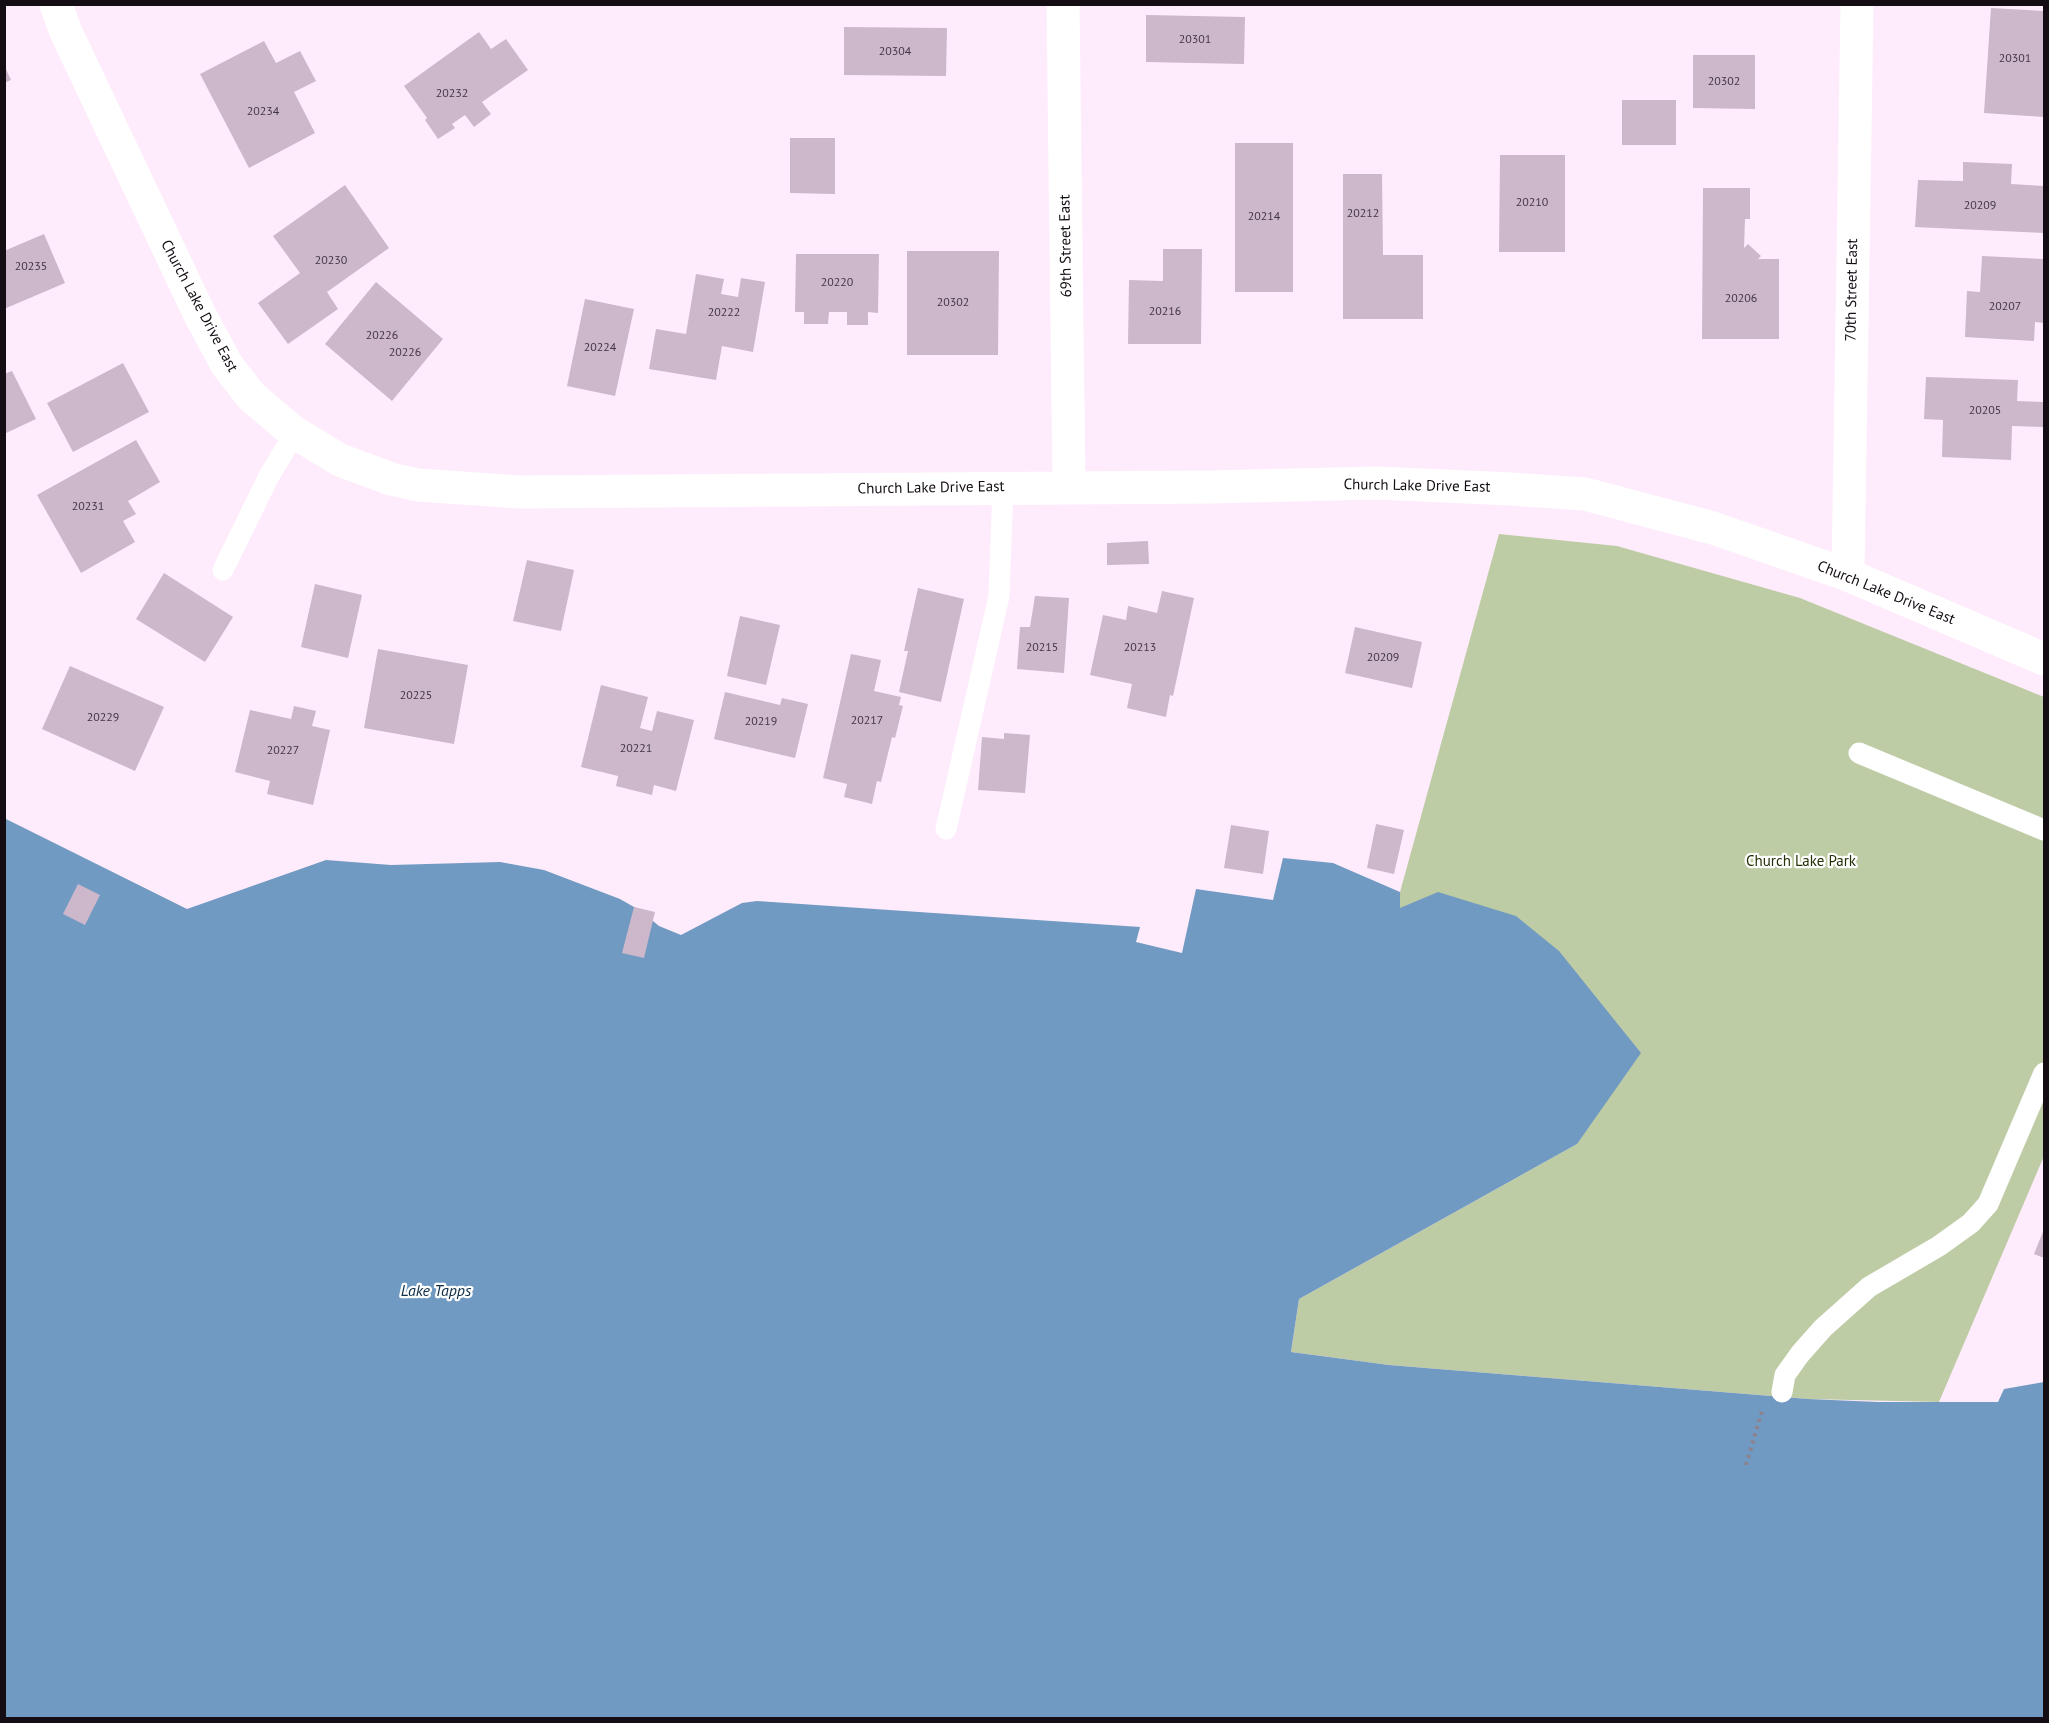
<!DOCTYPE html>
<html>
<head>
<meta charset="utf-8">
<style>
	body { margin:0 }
	#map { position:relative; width:2049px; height:1723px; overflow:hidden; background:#feecfc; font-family:"PT Sans",sans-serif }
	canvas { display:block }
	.frame { position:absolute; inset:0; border:6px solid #140d14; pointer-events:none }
</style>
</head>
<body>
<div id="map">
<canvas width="2049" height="1723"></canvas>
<div class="frame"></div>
</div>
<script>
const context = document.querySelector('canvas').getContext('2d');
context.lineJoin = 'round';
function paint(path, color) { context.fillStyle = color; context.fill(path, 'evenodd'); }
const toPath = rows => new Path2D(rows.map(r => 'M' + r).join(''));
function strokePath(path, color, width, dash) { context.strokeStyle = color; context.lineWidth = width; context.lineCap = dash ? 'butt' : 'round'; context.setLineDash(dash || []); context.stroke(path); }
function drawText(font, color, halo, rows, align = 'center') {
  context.font = font + ' "PT Sans",sans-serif'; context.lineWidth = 4.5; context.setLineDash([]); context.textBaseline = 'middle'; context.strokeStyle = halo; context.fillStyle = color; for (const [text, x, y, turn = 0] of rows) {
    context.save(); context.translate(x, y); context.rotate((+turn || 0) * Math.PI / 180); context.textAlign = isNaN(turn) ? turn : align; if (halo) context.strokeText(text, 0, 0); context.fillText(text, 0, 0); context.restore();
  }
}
const green = toPath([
	[1499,534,1617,546,1800,598,2044,697,2044,1156,1939,1402,1808,1399,1389,1365,1291,1352,1299,1299,1577,1144,1400,908,1400,892]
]);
const water = toPath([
	[4,818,187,909,326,860,391,865,500,862,544,870,620,899,641,911,659,926,681,935,742,903,757,901,1140,927,1136,942,1182,953,1196,889,1273,900,1283,858,1333,863,1400,892,1400,908,1438,892,1516,916,1559,951,1641,1053,1577,1144,1299,1299,1291,1352,1389,1365,1808,1399,1878,1402,1998,1402,2004,1389,2044,1382,2044,1718,5,1718]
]);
const building = toPath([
	[1991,8,2044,11,2043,67,2044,67,2044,117,1984,113],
	[1146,15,1245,17,1244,64,1146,62],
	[844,27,947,28,946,76,844,75],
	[479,32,491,49,506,39,528,70,482,102,491,114,474,127,465,115,452,124,455,128,438,139,425,120,427,118,404,86],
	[264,41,276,63,300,51,316,81,294,92,315,133,249,168,200,74],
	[1693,55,1755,55,1755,109,1693,108],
	[4,65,11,80,4,83],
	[1622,100,1676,100,1676,145,1622,145],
	[790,138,835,138,835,194,790,193],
	[1235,143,1293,143,1293,292,1235,292],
	[1500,155,1565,155,1565,252,1499,252],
	[1963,162,2012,164,2011,184,2044,186,2044,233,1915,227,1918,180,1963,181],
	[1343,174,1382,174,1383,255,1423,255,1423,319,1343,319],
	[345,185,389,248,327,292,338,309,288,344,258,303,300,273,273,236],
	[1703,188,1750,188,1750,219,1745,219,1744,248,1748,244,1761,256,1758,259,1779,259,1779,339,1702,339],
	[44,234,65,283,4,309,4,251],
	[1163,249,1202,249,1201,344,1128,344,1129,280,1163,281],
	[907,251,999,251,998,355,907,355],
	[796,254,879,254,878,313,868,312,868,325,847,325,847,312,829,312,828,324,804,324,804,312,795,312],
	[1982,256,2044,259,2044,323,2035,322,2034,341,1965,337,1967,291,1980,292],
	[696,274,724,279,721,294,738,297,741,278,765,282,753,352,722,346,716,380,649,369,656,329,686,334],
	[376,282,443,339,392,401,325,344],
	[585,299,634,309,615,396,567,386],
	[123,363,149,412,73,452,47,403],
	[12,371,36,419,4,434,4,374],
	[1926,377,2018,380,2017,401,2044,402,2044,427,2012,426,2011,460,1942,457,1943,420,1924,419],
	[136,440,160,482,128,501,136,514,123,521,135,542,81,573,37,495],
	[1148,541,1149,564,1107,565,1107,543],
	[527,560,574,570,561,631,513,621],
	[164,573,233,617,205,662,136,619],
	[315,584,362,595,348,658,301,647],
	[918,588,964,599,941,702,899,692,908,651,904,651],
	[1162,591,1194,598,1173,696,1170,695,1166,717,1127,708,1132,684,1090,675,1103,615,1126,620,1128,606,1157,613],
	[1035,596,1069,598,1064,673,1017,669,1020,627,1030,627],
	[740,616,780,625,766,685,727,676],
	[1355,627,1422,642,1412,688,1345,673],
	[378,649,468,665,454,744,364,728],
	[851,654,881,660,874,691,901,697,899,705,903,706,895,738,892,737,881,782,877,781,872,804,844,797,847,784,823,778],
	[70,666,164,707,135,771,42,729],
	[601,685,648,697,640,728,652,731,657,711,694,720,676,791,654,785,652,795,616,786,618,776,581,767],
	[725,692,780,705,782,698,808,704,795,758,714,739],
	[294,706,316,711,312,726,330,730,313,805,267,794,270,781,235,772,250,710,291,719],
	[1004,733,1030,735,1025,793,978,790,982,737,1004,739],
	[1376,824,1404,830,1394,874,1367,868],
	[1231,825,1269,831,1263,874,1224,868],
	[78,884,100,895,85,925,63,914],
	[634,907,655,912,644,958,622,953],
	[2044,1229,2044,1258,2034,1254]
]);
const path = toPath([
	[1746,1465,1762,1411]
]);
const service = toPath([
	[223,570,269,476,295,433],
	[1859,753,2044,830],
	[946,829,999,596,1003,487],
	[1782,1392,1785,1375,1800,1354,1823,1328,1869,1287,1939,1246,1971,1223,1988,1204,2044,1073]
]);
const minor = toPath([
	[1063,4,1069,487],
	[1848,575,1857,4]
]);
const tertiary = toPath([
	[56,4,65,30,200,315,227,365,251,396,292,431,340,460,391,479,418,485,520,492,1210,487,1377,483,1511,489,1585,494,1713,528,1848,575,2044,659]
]);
const numberNames = [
	["20301",1195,40],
	["20304",895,52],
	["20301",2015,59],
	["20302",1724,82],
	["20232",452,94],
	["20234",263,112],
	["20210",1532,203],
	["20209",1980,206],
	["20212",1363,214],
	["20214",1264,217],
	["20230",331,261],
	["20235",31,267],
	["20220",837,283],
	["20206",1741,299],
	["20302",953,303],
	["20207",2005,307],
	["20216",1165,312],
	["20222",724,313],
	["20226",382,336],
	["20224",600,348],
	["20226",405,353],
	["20205",1985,411],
	["20231",88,507],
	["20215",1042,648],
	["20213",1140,648],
	["20209",1383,658],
	["20225",416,696],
	["20229",103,718],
	["20217",867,721],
	["20219",761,722],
	["20221",636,749],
	["20227",283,751]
];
const streetNames = [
	["69th Street East",1066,246,-91],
	["70th Street East",1852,290,-89],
	["Church Lake Drive East",199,306,62],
	["Church Lake Drive East",1417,486,1],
	["Church Lake Drive East",931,488,-1],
	["Church Lake Drive East",1886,593,22]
];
const parkNames = [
	["Church Lake Park",1801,862]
];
const waterNames = [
	["Lake Tapps",436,1291]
];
paint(green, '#becca5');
paint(water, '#719ac2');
paint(building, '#cdb7ca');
strokePath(path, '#8d818c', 4, [3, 4.5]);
strokePath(service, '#fff', 21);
strokePath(minor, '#fff', 33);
strokePath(tertiary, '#fff', 33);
drawText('12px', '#423842', null, numberNames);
drawText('15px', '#140d14', '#fff', streetNames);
drawText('15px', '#242f06', '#fff', parkNames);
drawText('italic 16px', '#0d2d49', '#fff', waterNames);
</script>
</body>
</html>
